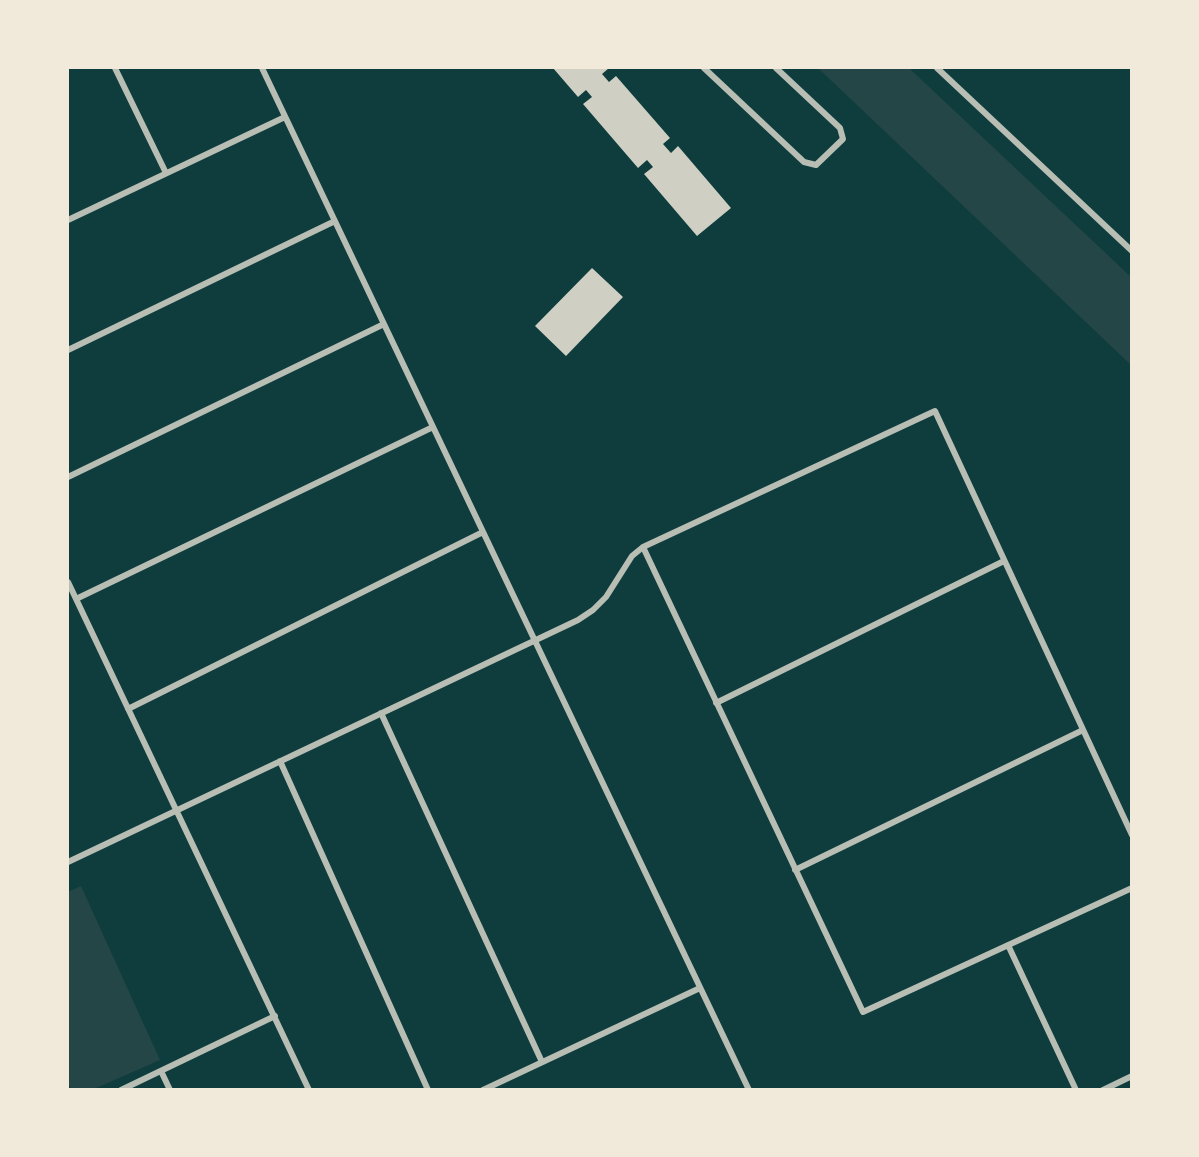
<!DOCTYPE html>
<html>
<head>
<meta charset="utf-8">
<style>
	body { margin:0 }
	#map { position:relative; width:1199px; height:1157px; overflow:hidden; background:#0f3d3e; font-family:Merriweather,serif }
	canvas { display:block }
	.frame { position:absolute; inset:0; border:69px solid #f1e9da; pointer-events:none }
</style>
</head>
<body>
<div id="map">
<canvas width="1199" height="1157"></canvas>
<div class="frame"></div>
</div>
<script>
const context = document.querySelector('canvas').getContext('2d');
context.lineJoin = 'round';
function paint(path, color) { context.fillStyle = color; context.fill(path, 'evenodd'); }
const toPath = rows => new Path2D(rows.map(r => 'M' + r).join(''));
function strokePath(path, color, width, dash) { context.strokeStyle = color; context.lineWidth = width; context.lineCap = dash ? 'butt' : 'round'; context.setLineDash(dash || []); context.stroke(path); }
const green = toPath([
	[818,68,909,68,1131,277,1131,365],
	[81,886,160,1060,94,1089,71,1089,68,1083,68,892]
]);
const building = toPath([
	[553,68,609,68,602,74,609,82,616,76,670,138,663,144,671,153,678,146,731,208,697,236,644,174,653,167,647,160,638,168,583,104,592,97,586,90,578,97],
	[592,268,623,297,566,356,535,326]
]);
const minor = toPath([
	[115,68,166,173],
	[262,68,749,1090],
	[704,68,804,162,816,165,843,139,840,128,776,68],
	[937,68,1132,251],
	[68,220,285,117],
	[68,350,335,221],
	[68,477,384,324],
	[643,547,863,1012,1132,888],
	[68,582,309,1090],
	[76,599,433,427],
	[716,703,1004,561],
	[128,709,483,532],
	[381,713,542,1062],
	[280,761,428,1090],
	[68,862,578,620,593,610,606,597,632,556,643,547,935,411,1132,835],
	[795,870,1083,730],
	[1008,945,1076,1090],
	[161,1071,170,1090],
	[121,1090,275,1016],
	[483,1090,700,988],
	[1103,1090,1132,1076]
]);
paint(green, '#244646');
paint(building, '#cfcfc3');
strokePath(minor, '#b8beb3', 6);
</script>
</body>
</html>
